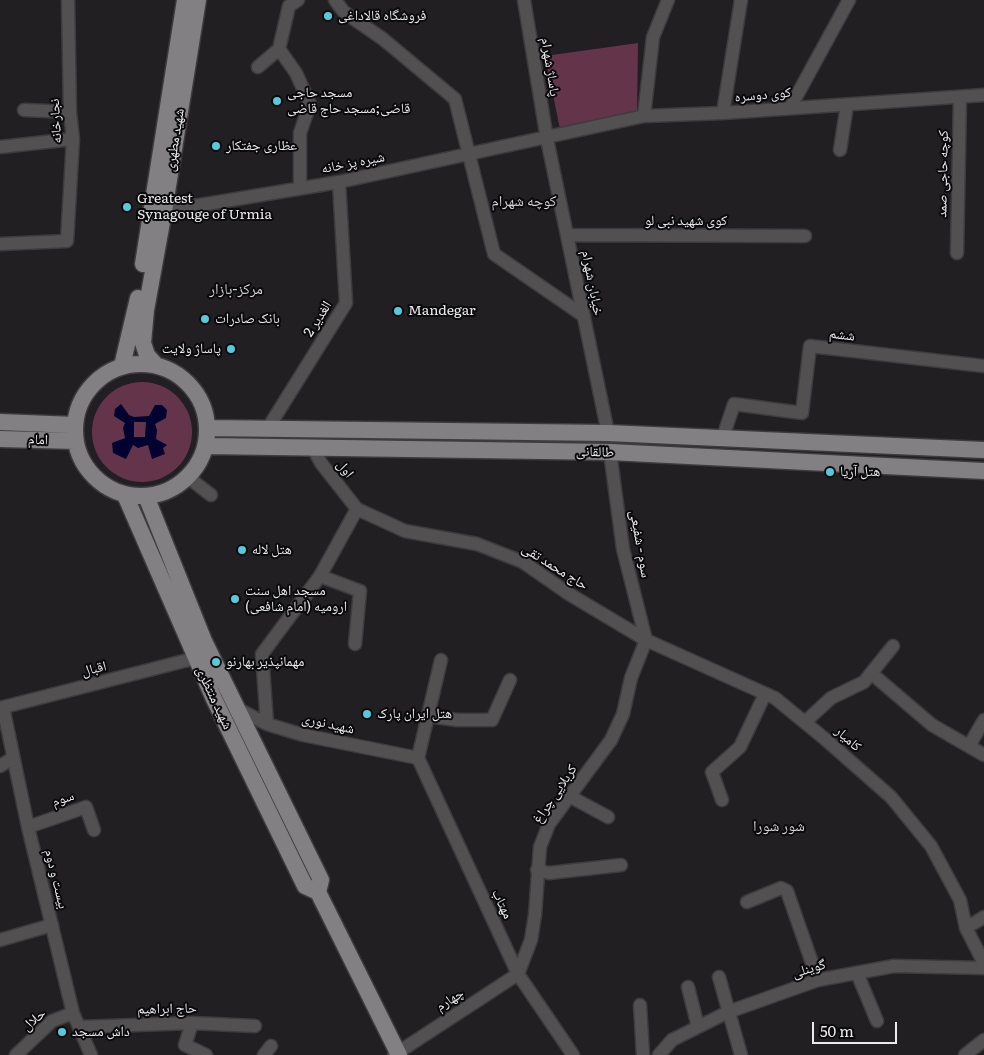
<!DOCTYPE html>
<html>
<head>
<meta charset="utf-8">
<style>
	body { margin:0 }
	#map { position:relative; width:984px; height:1055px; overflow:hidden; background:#211f22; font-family:Literata,serif }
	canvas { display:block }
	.scale { position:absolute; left:812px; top:1022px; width:85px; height:22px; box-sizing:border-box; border:2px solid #eae9eb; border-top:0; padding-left:6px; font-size:15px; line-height:18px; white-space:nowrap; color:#eae9eb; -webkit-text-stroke:4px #0a090b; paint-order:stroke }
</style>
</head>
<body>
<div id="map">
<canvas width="984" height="1055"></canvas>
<div class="scale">50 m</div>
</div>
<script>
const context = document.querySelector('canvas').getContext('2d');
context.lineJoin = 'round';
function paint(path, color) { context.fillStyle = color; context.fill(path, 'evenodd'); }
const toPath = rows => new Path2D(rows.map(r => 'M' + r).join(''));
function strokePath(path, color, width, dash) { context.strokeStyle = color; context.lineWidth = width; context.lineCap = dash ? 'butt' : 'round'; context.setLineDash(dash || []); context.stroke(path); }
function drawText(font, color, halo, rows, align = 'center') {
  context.font = font + ' Literata,"Noto Naskh Arabic",serif'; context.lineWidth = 4; context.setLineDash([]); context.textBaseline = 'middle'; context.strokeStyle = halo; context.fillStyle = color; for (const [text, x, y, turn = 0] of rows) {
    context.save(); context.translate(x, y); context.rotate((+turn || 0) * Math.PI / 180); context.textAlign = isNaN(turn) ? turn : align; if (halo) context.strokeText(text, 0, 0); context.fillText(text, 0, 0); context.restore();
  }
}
const green = toPath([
	[638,43,637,114,560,129,545,56],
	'92 432a50 50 0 1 1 100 0a50 50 0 1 1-100 0Z'
]);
const water = toPath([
	[121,404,129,415,134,417,149,416,155,405,162,405,167,410,166,418,155,424,157,430,156,439,167,445,163,448,165,454,152,459,148,445,138,448,133,445,126,459,113,453,112,443,125,438,123,428,125,423,114,416,115,409],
	[134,422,146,422,145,437,134,437]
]);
const minor = toPath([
	[335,0,344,12,383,39,455,99,494,254,584,316],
	[524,0,547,139,608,433],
	[279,49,289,6,298,0],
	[258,67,279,49,296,73,310,104,300,133,300,188],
	[790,108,849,0],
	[24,110,70,112],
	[723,113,741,0],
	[644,116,653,37,668,0],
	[0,147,73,139],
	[840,150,847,105],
	[164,211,339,182,644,116,723,113,984,95],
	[567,235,805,236],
	[0,244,67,241,73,139,70,112,68,0],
	[957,253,960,97],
	[268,428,346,303,339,182],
	[722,440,734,404,802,413,810,346,984,366],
	[312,446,321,463,357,509,405,531,477,544,523,562,569,594,646,640,775,698,825,739,891,797,931,846,960,900,966,928,984,963],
	[610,452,623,549,646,640],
	[189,478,211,495],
	[320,576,360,591,355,644],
	[871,673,932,725,984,755],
	[3,707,28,827,73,1013,91,1055],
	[0,708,196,658],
	[236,708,267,724,303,735,418,758],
	[428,716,457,720,492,720,510,680],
	[805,722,831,698,864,682,893,646],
	[267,724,262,654,320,576,357,509],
	[969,746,984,720],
	[418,758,518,974,573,1055],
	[418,758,441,660],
	[0,766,13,758],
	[569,796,608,817],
	[722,800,712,772,740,747,765,694],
	[28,827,86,807,94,830],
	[537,870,549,873,621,865],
	[747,902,781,888,787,891,818,980],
	[966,928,984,917],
	[0,940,52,925],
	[857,973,877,1021],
	[719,977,741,1055],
	[688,987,698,1027],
	[640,1005,643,1055],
	[192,1023,185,1045,206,1055],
	[80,1027,192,1023,255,1026],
	[16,1055,52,1021,73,1013],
	[264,1055,271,1046],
	[394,1055,518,974,531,940,535,915,540,847,549,824,611,740,623,714,631,678,646,640],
	[659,1055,672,1040,728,1012,818,980,894,966,984,968],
	[965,1055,984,1040]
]);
const major = toPath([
	[143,264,185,0],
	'75 430a66 66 0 1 1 132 0a66 66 0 1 1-132 0Z',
	[156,365,147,355,143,343,146,310,164,211,198,0],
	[122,366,138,298],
	[0,422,75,425],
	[208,428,608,433,984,450],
	[0,439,76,441],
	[206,446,610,452,984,471],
	[125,495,214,699,305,886,318,892],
	[146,496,204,641,321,880,318,892,399,1055]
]);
const markers = [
	[328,16,5,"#53cbdc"],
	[277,101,5,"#53cbdc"],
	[216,146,5,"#53cbdc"],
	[127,207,5,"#53cbdc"],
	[398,311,5,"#53cbdc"],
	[205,319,5,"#53cbdc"],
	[231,349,5,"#53cbdc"],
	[830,472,5,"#53cbdc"],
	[242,550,5,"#53cbdc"],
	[235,599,5,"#53cbdc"],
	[216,662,5,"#53cbdc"],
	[367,714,5,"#53cbdc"],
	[62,1032,5,"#53cbdc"]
];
const poiNames = [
	["فروشگاه قالاداغی",338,16],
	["مسجد حاجی",287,93],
	["قاضی;مسجد حاج قاضی",287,109],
	["عظاری جفتکار",226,146],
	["Greatest",137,199],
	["Synagouge of Urmia",137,215],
	["Mandegar",408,311],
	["بانک صادرات",215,319],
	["پاساژ ولایت",221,349,"right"],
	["هتل آریا",840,472],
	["هتل لاله",252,550],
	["مسجد اهل سنت",245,591],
	["ارومیه (امام شافعی)",245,607],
	["مهمانپذیر بهارنو",226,662],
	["هتل ایران پارک",377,714],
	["داش مسجد",72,1032]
];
const streetNames = [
	["پاساژ شهرام",550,67,81],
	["کوی دوسره",763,95,-5],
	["نجارخانه",56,121,-93],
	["شهید مطهری",175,140,-81],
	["شیره پز خانه",353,163,-11],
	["کوچه حاجی صمد",943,174,-89],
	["کوی شهید نبی لو",686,221],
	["خیابان شهرام",592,283,79],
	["2 الغدیر",318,319,-58],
	["ششم",842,335,7],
	["امام",38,440,2],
	["طالقانی",595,452,2],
	["اول",345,469,53],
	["سوم - شفیعی",640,544,80],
	["حاج محمد تقی",555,567,32],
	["اقبال",94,669,-14],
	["شهید منتظری",214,698,65],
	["شهید نوری",328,724,12],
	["کامیار",848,739,42],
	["کربلایی چراغ",555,794,-56],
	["سوم",63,799,-19],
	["بیست و دوم",56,879,76],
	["مهتاب",502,904,65],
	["گوینلی",809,969,-16],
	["چهارم",450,1000,-32],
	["حاج ابراهیم",167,1009,-1],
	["حلال",34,1020,-40]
];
const neighbourhoodNames = [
	["کوچه شهرام",524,202],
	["مرکز-بازار",236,290],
	["شور شورا",779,827]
];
paint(green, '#64344b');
paint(water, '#020030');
strokePath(minor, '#3d3b3e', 15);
strokePath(major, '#3d3b3e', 19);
strokePath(minor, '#525051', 12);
strokePath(major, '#838083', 16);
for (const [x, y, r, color] of markers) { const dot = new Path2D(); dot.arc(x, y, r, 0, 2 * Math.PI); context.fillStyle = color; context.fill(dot); strokePath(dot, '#0a090b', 2); }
drawText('14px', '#eae9eb', '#0a090b', poiNames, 'left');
drawText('14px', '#eae9eb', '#0a090b', streetNames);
drawText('15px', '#d6d3d7', '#0a090b', neighbourhoodNames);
</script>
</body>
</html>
